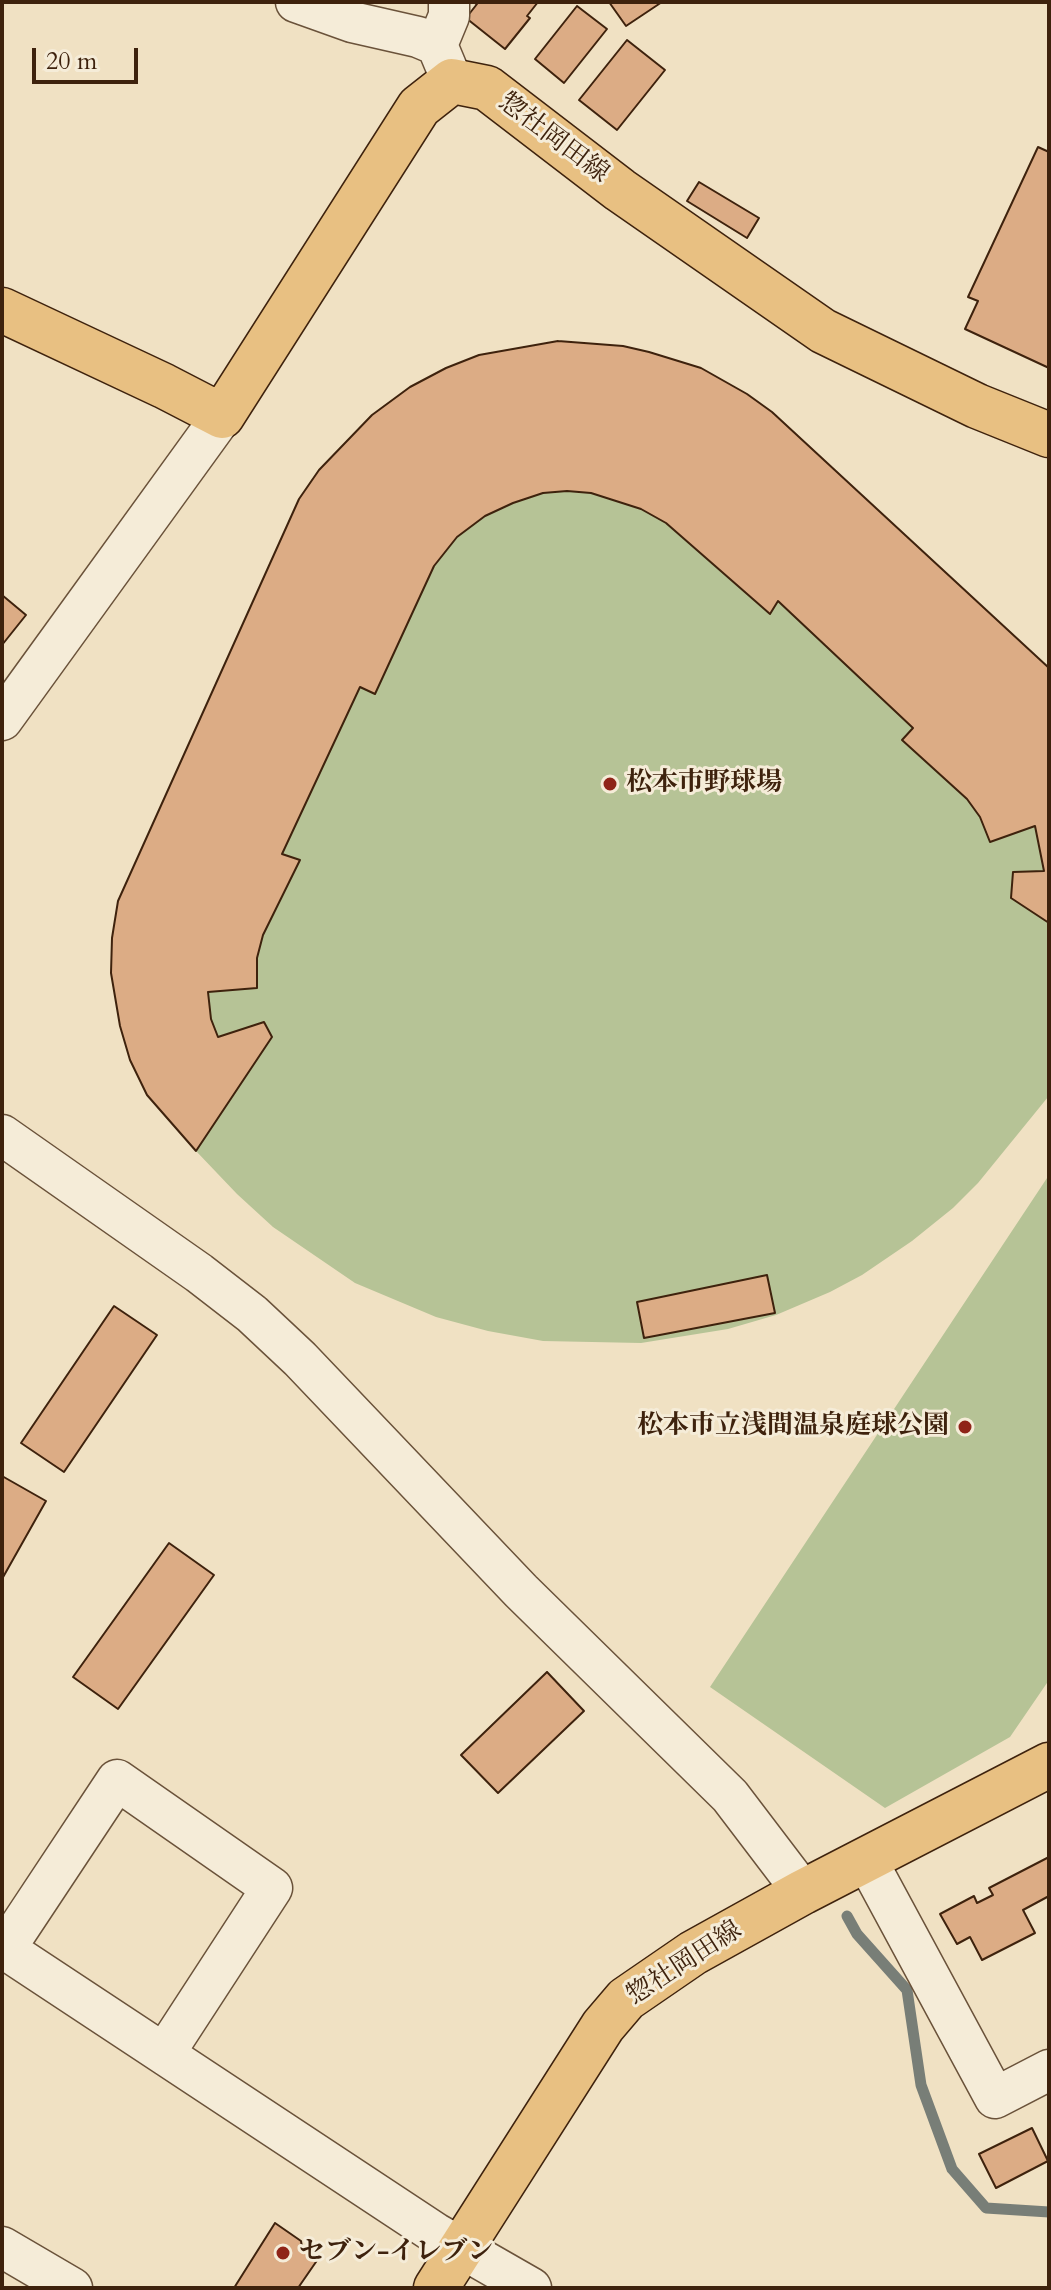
<!DOCTYPE html>
<html>
<head>
<meta charset="utf-8">
<style>
	body { margin:0 }
	#map { position:relative; width:1051px; height:2290px; overflow:hidden; background:#f0e1c3; font-family:Cardo,serif }
	canvas { display:block }
	.frame { position:absolute; inset:0; border:4px solid #3e220d; pointer-events:none }
	.scale { position:absolute; left:32px; top:48px; width:106px; height:36px; box-sizing:border-box; border:4px solid #3e220d; border-top:0; padding-left:10px; font-size:24px; line-height:28px; white-space:nowrap; color:#3e220d; -webkit-text-stroke:6px #f5ecd8; paint-order:stroke }
</style>
</head>
<body>
<div id="map">
<canvas width="1051" height="2290"></canvas>
<div class="frame"></div>
<div class="scale">20 m</div>
</div>
<script>
const context = document.querySelector('canvas').getContext('2d');
context.lineJoin = 'round';
function paint(path, color) { context.fillStyle = color; context.fill(path, 'evenodd'); }
const toPath = rows => new Path2D(rows.map(r => 'M' + r).join(''));
function strokePath(path, color, width, dash) { context.strokeStyle = color; context.lineWidth = width; context.lineCap = dash ? 'butt' : 'round'; context.setLineDash(dash || []); context.stroke(path); }
function drawText(font, color, halo, rows, align = 'center') {
  context.font = font + ' Cardo,"Noto Serif JP",serif'; context.lineWidth = 6; context.setLineDash([]); context.textBaseline = 'middle'; context.strokeStyle = halo; context.fillStyle = color; for (const [text, x, y, turn = 0] of rows) {
    context.save(); context.translate(x, y); context.rotate((+turn || 0) * Math.PI / 180); context.textAlign = isNaN(turn) ? turn : align; if (halo) context.strokeText(text, 0, 0); context.fillText(text, 0, 0); context.restore();
  }
}
const green = toPath([
	[558,341,623,346,649,352,701,368,747,394,772,412,1049,668,1048,1097,978,1183,953,1208,912,1241,862,1275,830,1292,776,1315,728,1329,641,1343,543,1341,488,1331,436,1317,355,1283,273,1227,237,1194,196,1151,147,1095,118,901,299,499,319,470,372,415,410,387,446,368,479,355],
	[1049,1175,1049,1680,1010,1737,885,1808,710,1687]
]);
const stream = toPath([
	[847,1916,857,1934,907,1990,921,2085,952,2169,986,2208,1049,2212]
]);
const building = toPath([
	[473,2,538,2,527,16,530,18,505,49,466,18,477,4,473,2],
	[609,2,662,2,626,26,609,2],
	[577,6,607,29,564,83,535,59,577,6],
	[627,40,665,70,617,130,579,100,627,40],
	[1038,147,1049,152,1049,368,965,329,978,301,968,297,1038,147],
	[699,182,759,218,747,238,687,201,699,182],
	[558,341,623,346,649,352,701,368,747,394,772,412,1049,668,1049,923,1011,898,1013,872,1044,871,1035,826,990,842,980,817,967,799,902,740,913,728,778,601,770,614,666,523,641,509,591,493,567,491,543,493,513,503,485,516,457,537,434,566,375,694,360,687,282,854,300,860,263,935,257,958,257,988,208,992,211,1019,218,1037,264,1022,272,1037,196,1151,147,1095,130,1060,120,1026,111,973,112,938,118,901,299,499,319,470,372,415,410,387,446,368,479,355,558,341],
	[2,595,26,615,2,645,2,595],
	[767,1275,775,1313,644,1338,637,1302,767,1275],
	[114,1306,157,1335,64,1472,21,1443,114,1306],
	[2,1476,46,1501,2,1579,2,1476],
	[169,1543,214,1575,118,1709,73,1677,169,1543],
	[547,1672,584,1711,498,1793,461,1755,547,1672],
	[1049,1857,1049,1896,1023,1910,1035,1933,982,1960,970,1937,957,1944,940,1914,974,1896,977,1903,993,1895,989,1888,1049,1857],
	[1032,2128,1048,2161,996,2188,979,2154,1032,2128],
	[275,2223,301,2241,302,2247,318,2259,298,2288,234,2288,275,2223]
]);
const minor = toPath([
	[296,2,352,22,418,37,437,45,452,81],
	[437,45,449,16,449,2],
	[2,720,222,416],
	[2,1135,199,1273,252,1314,300,1359,521,1591,730,1796,803,1892],
	[866,1859,995,2098,1049,2070],
	[2,1947,435,2233,531,2288],
	[5,1949,117,1780,272,1888,164,2054],
	[2,2247,72,2288]
]);
const major = toPath([
	[2,310,164,386,222,416,419,107,452,81,487,88,620,190,823,331,977,406,1049,435],
	[436,2288,603,2026,626,1999,693,1953,803,1892,1049,1765]
]);
const markers = [
	[610,784,8,"#8f2418"],
	[965,1427,8,"#8f2418"],
	[283,2253,8,"#8f2418"]
];
const streetNames = [
	["惣社岡田線",553,139,37],
	["惣社岡田線",685,1964,-33]
];
const poiNames = [
	["松本市野球場",626,784],
	["松本市立浅間温泉庭球公園",949,1427,"right"],
	["セブン-イレブン",299,2253]
];
paint(green, '#b6c396');
strokePath(stream, '#787e77', 11);
paint(building, '#dcac85');
strokePath(building, '#3e220d', 2);
strokePath(minor, '#6a523a', 43);
strokePath(major, '#3e220d', 47);
strokePath(minor, '#f5ecd8', 40);
strokePath(major, '#e8c082', 44);
for (const [x, y, r, color] of markers) { const dot = new Path2D(); dot.arc(x, y, r, 0, 2 * Math.PI); context.fillStyle = color; context.fill(dot); strokePath(dot, '#f5ecd8', 3); }
drawText('26px', '#3e220d', '#f5ecd8', streetNames);
drawText('bold 26px', '#3e220d', '#f5ecd8', poiNames, 'left');
</script>
</body>
</html>
